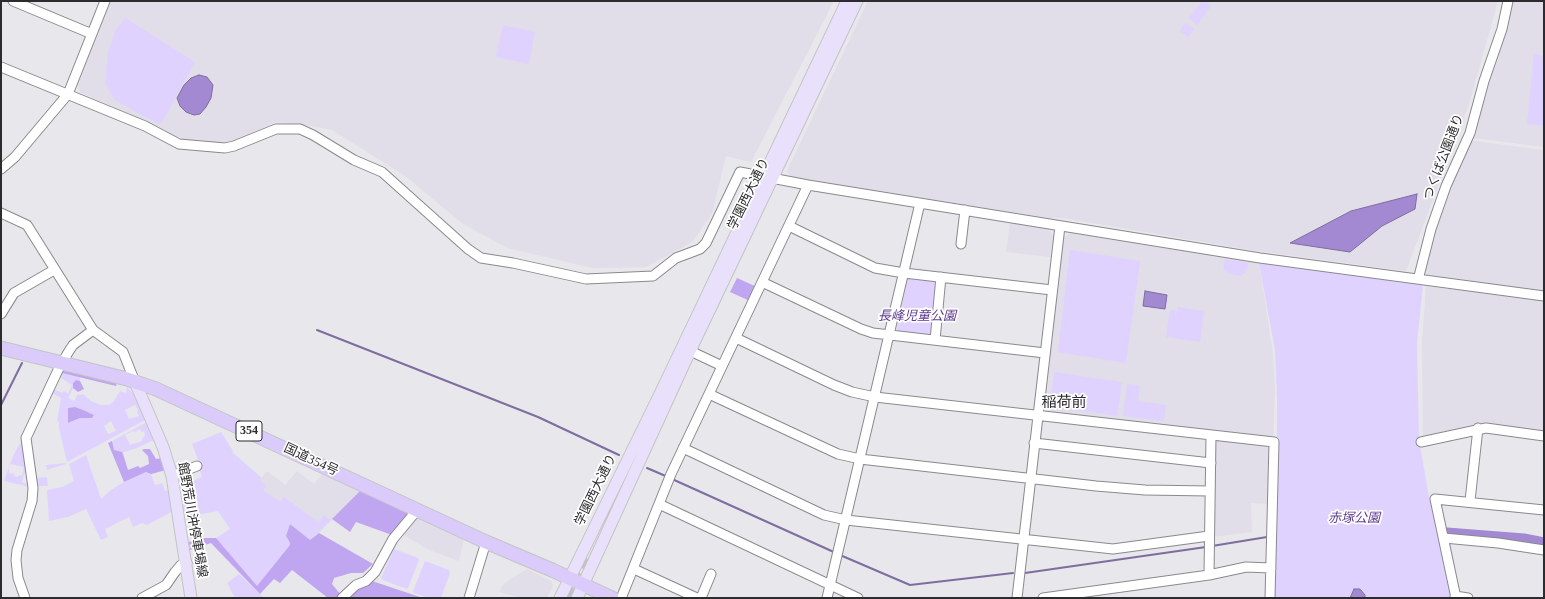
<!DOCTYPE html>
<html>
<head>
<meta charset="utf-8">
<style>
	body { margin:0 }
	#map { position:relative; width:1545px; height:599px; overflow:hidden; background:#e8e7eb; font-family:"Times New Roman",serif }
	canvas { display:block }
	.frame { position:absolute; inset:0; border:2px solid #2c2b2d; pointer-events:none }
</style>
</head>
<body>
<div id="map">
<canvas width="1545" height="599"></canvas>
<div class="frame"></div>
</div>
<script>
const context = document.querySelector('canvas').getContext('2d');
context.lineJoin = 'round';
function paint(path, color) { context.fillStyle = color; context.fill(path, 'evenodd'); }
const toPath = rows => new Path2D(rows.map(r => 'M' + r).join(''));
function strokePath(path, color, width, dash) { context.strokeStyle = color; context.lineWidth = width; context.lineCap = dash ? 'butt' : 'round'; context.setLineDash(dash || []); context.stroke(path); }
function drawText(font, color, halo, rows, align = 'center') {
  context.font = font + ' "Times New Roman","Noto Sans JP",serif'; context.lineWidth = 3.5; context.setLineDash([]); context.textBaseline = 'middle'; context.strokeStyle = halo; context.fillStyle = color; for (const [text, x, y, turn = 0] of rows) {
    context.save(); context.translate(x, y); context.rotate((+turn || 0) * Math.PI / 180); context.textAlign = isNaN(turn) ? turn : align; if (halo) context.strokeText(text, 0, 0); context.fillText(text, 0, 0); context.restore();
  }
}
const built = toPath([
	[110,1,834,1,751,162,726,156,712,214,692,242,646,267,592,268,508,248,463,224,404,175,332,130,302,124,276,122,226,144,184,139,172,135,157,126,80,92,78,84],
	[868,1,1498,1,1470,101,1406,271,1257,251,1063,218,1049,218,790,177,787,171],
	[1512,1,1544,1,1544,147,1474,138,1473,137,1485,91],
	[1473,141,1544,150,1544,291,1424,274,1441,208,1471,142],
	[1010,223,1048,228,1053,236,1050,257,1006,252],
	[1071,233,1259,263,1273,353,1275,391,1273,440,1045,413,1063,238],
	[1426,286,1544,301,1544,433,1487,425,1423,439,1422,345],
	[1216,439,1271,445,1270,504,1251,503,1252,532,1212,537,1214,441],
	[267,471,285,485,297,471,314,484,323,473,361,490,319,533,310,540,251,492],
	[415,516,464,538,459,561,429,550,400,533],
	[527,569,551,581,553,585,547,598,521,598,500,592,502,586,509,580]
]);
const green = toPath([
	[1202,1,1205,1,1211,6,1197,25,1189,18],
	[125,18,195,62,161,124,147,118,115,100,105,83,108,52,115,31],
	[1185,23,1194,29,1188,37,1180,31],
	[503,25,535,32,529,64,496,57],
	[1534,54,1544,56,1544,126,1527,124],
	[1070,250,1140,261,1126,363,1058,352],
	[1225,259,1249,263,1245,273,1240,276,1227,273,1223,268],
	[1259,263,1423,285,1417,343,1419,440,1429,497,1455,598,1270,598,1277,440,1277,395,1275,351],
	[908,277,939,280,933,336,896,333],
	[1177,307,1204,311,1200,342,1166,337,1170,310,1177,311],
	[1054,372,1122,382,1117,416,1050,406],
	[62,373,80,377,80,381,76,380,73,383,73,388,68,398,74,401,78,394,80,395,83,394,91,401,101,405,109,405,114,401,120,391,126,393,127,387,138,399,147,419,67,462,59,428,59,422,57,421,61,398,52,393,54,389,62,393,64,391,68,394,72,385,60,377],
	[135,405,138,410,137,411,139,416,129,419,125,410],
	[75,407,94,415,92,418,80,418,68,423],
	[111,421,116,431,108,434,104,426],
	[1127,384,1140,386,1138,401,1166,405,1164,421,1123,416],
	[147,422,149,424,156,439,137,448,121,453,114,450,112,441],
	[140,429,142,432,144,431,145,435,142,439,142,441,130,445,125,435,133,431,134,432],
	[221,432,233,451,232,452,262,478,260,481,266,486,263,490,280,502,284,497,318,522,324,515,331,520,310,540,290,524,286,536,290,543,290,545,257,587,216,538,230,529,218,511,185,517,181,494,189,490,184,474,185,474,188,480,192,479,193,481,202,477,198,466,200,465,192,444],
	[24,441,29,474,24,473,22,482,31,486,30,487,4,481,13,456,19,445],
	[11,464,24,467,22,476,19,475,18,477,14,476,15,474,9,473,9,466],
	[86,455,101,499,111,490,124,482,146,472,151,474,155,485,162,483,165,491,171,489,175,510,147,525,142,523,133,527,129,517,105,529,108,537,101,540,86,509,68,517,49,521,47,490,62,487,74,481,69,464],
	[66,463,66,464,47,470,46,465],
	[47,477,48,486,36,486,35,478],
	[394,549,418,558,419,560,408,588,407,589,383,580,381,578],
	[425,561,449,570,450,573,441,598,428,598,414,593,413,591],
	[239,574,260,594,263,598,235,598,227,583]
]);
const forest = toPath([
	[737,278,757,287,750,301,730,292],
	[61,370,117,383,116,386,62,373,52,393,49,392],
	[76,380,80,381,84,389,78,392,73,388,73,383],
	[75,407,83,410,94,415,92,418,80,418,68,423,68,408],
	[112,441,114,450,122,452,123,454,128,470,138,466,140,468,149,464,148,456,142,450,144,449,150,449,156,459,163,458,166,470,151,474,146,472,124,482,108,443],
	[361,490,411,514,392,535,356,522,350,532,332,519],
	[290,524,310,540,319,533,373,564,363,573,351,573,334,578,332,584,341,595,336,598,328,598,292,570,280,583,274,579,260,594,211,543,190,550,189,542,204,538,216,538,257,586,290,545,290,543,286,536],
	[372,581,420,597,420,598,348,597,360,586]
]);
const water = toPath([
	[199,75,207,77,213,85,211,98,206,107,200,114,194,115,186,112,180,106,177,98,184,85,191,78,199,75],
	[1417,194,1415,209,1382,226,1350,252,1290,243,1351,211,1417,194],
	[1145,291,1167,295,1165,309,1143,306,1145,291],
	[1354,589,1360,589,1365,595,1365,598,1350,598,1354,589]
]);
const stream = toPath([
	[317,330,538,417,619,455],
	[1,405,22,363],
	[647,468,668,477],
	[672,479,836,553],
	[1212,546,1267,537],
	[840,555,910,585,1013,573],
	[1025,573,1206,547]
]);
const river = toPath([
	[1447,533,1524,539,1544,543]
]);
const majorTunnel = toPath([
	[568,598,586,558]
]);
const minor = toPath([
	[13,1,92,34],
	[1,67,145,126,179,144,225,148,234,146,276,129,300,129,313,135,354,160,382,172,468,249,481,258,513,263,586,279,653,276,676,258,700,249,706,243,740,172,808,185,1260,258,1544,296],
	[1,169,15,157,68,94,105,1],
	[1,213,27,225,93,330,73,345,69,351,59,368,26,438,33,488,32,501,17,550,16,560,18,578,25,598],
	[789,226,875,268,904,273,1052,290],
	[961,244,965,210],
	[1419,276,1431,229,1446,186,1470,133,1484,81,1502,29,1508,1],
	[762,282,861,329,873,333,1045,353],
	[1,314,14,293,54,270],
	[93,330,123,352,135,382],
	[736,338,834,385,852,392,875,397,1274,442,1270,598],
	[935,340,941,277],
	[684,348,722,366],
	[709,394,838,454,860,459,1096,486,1145,490,1210,491],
	[1421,442,1486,428,1544,436],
	[1034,443,1211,463],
	[683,448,824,515,846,520,1113,549,1209,536],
	[172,476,197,466],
	[1470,501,1478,428],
	[659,504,858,598],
	[1444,538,1498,543,1544,550],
	[634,569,697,598],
	[1209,575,1211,435],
	[622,596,671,474,808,185],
	[1455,596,1468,598],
	[142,598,166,585,175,572,181,565,187,563],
	[342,598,356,585,366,581,375,572,393,539,418,509],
	[469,598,486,542],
	[701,598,711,574],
	[827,598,920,203],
	[1017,598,1060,226],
	[1043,598,1209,575,1246,567,1271,568],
	[1456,598,1435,499,1544,510]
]);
const major = toPath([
	[135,382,163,447,172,476,191,598],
	[560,598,659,396,847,1],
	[577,598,690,351,857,1]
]);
const highway = toPath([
	[1,348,127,379,156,389,486,542,552,570,612,598]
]);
const shields = [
	[249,431,26]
];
const shieldNames = [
	["354",249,431]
];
const streetNames = [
	["つくば公園通り",1444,157,-69],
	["学園西大通り",749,194,-64],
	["国道354号",311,460,25],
	["学園西大通り",596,490,-64],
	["館野荒川沖停車場線",192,520,80]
];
const parkNames = [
	["長峰児童公園",917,317],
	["赤塚公園",1354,519]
];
const quarterNames = [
	["稲荷前",1064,403]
];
paint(built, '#e1dde9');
paint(green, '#e0d2ff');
paint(forest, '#c0a6f1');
paint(water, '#a389d2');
strokePath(water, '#7f6da0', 1);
strokePath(stream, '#7f6da0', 2);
strokePath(river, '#a389d2', 11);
strokePath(majorTunnel, '#c2c1c5', 11, [11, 5.5]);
strokePath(minor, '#8a898d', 11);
strokePath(major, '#c4c4c4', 13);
strokePath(highway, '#c4c4c4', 15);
strokePath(minor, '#fff', 9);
strokePath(major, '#e9e0fc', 11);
strokePath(highway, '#dacbfa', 13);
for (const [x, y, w] of shields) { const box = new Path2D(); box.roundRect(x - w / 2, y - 10, w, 20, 3); context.fillStyle = '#fff'; context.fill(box); strokePath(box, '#2c2b2d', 1); }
drawText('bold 12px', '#2c2b2d', null, shieldNames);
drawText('13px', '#2c2b2d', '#fff', streetNames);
drawText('italic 13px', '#5d398f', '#fff', parkNames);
drawText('15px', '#2c2b2d', '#fff', quarterNames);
</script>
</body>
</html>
